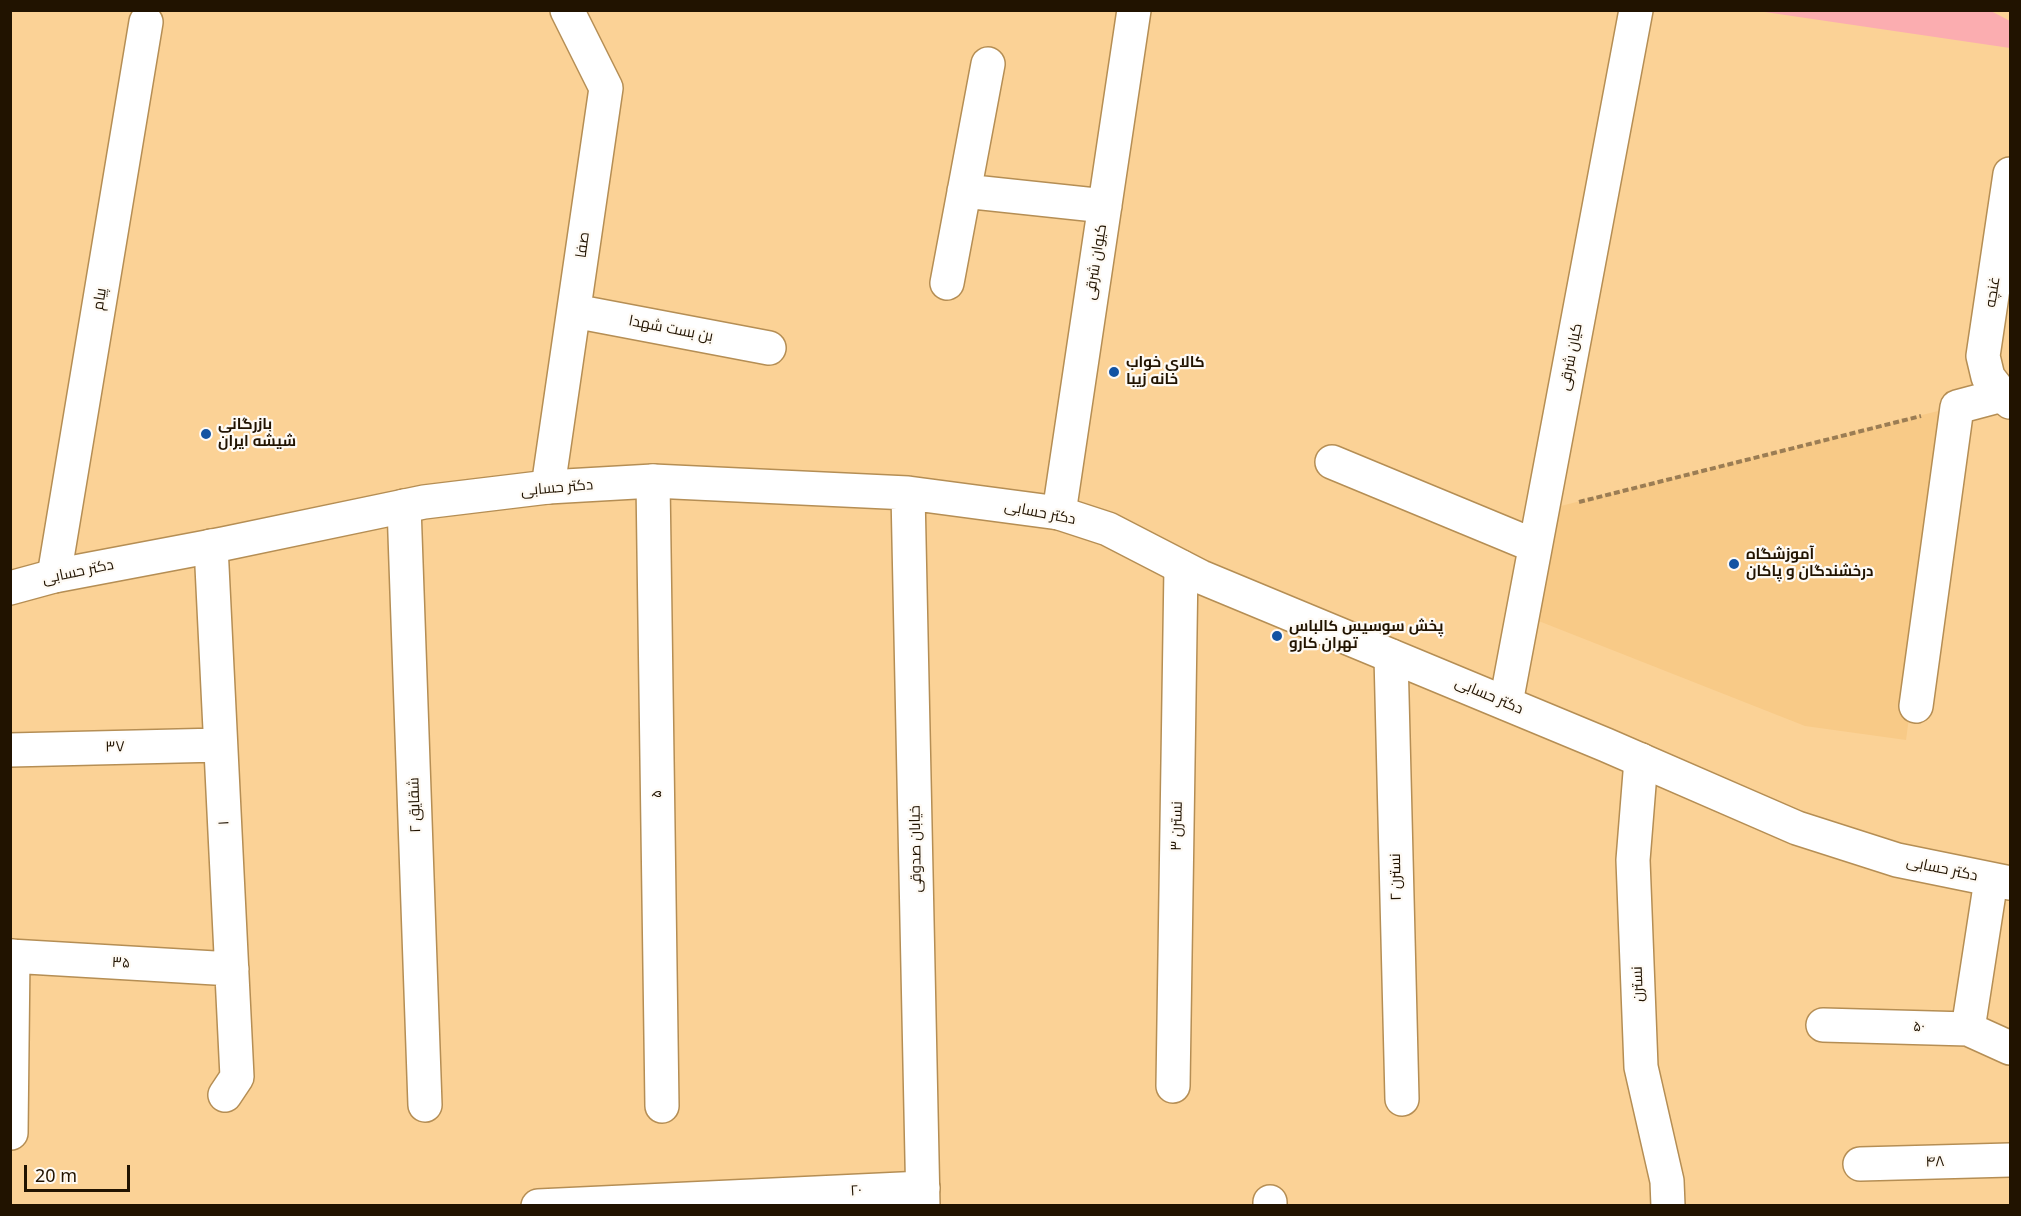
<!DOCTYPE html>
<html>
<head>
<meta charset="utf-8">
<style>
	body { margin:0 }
	#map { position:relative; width:2021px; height:1216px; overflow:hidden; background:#fbd296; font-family:"Noto Sans",sans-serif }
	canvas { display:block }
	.frame { position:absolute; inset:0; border:12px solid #211300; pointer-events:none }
	.scale { position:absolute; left:24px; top:1165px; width:106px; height:27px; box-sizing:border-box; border:3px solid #211300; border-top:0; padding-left:8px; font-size:18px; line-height:21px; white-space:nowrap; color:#211300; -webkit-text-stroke:4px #fefaf4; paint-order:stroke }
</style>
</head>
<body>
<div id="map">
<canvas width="2021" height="1216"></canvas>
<div class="frame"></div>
<div class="scale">20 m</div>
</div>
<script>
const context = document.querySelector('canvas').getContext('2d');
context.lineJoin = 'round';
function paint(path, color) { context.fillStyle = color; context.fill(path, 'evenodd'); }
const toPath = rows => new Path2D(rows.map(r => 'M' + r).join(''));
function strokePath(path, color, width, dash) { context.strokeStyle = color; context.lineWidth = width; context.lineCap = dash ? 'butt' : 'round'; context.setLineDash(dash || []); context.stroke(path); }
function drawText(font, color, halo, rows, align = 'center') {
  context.font = font + ' "Noto Sans",Cairo,sans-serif'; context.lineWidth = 4.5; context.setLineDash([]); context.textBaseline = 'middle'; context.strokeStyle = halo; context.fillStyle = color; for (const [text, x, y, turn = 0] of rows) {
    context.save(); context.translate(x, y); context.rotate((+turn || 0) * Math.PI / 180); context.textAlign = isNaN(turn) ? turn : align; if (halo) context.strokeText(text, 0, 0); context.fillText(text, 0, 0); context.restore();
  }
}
const built = toPath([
	[1950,408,1906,740,1805,726,1531,618,1545,510]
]);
const green = toPath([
	[1758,11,1991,11,2010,21,2010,48]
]);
const path = toPath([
	[1579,502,1921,416]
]);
const street = toPath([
	[2010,174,1983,356,1988,377,2002,395,2010,402],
	[964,191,1105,206],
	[947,283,988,64],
	[574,311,769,348],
	[1332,462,1535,546],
	[653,481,662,1106],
	[548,487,606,88,567,10],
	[404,506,425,1105],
	[1059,513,1134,10],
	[211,546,237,1077,225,1095],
	[54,576,146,22],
	[1391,656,1402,1099],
	[1506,703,1636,10],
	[1916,706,1957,407,2002,395],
	[10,750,220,745],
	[1641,760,1633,860,1641,1067,1667,1181,1668,1206],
	[10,956,232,969],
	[1823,1025,1968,1029,2010,1048],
	[1968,1029,1991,880],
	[1173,1086,1181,567],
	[11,1133,13,956],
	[1860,1164,2010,1160],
	[538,1206,923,1188],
	[1270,1206,1270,1202]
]);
const secondary = toPath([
	[908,493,923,1206],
	[10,588,54,576,223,544,424,502,548,487,653,481,908,493,1059,513,1108,529,1201,577,1606,745,1797,828,1897,860,2010,883]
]);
const markers = [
	[1114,372,6,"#1253a3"],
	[206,434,6,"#1253a3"],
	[1734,564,6,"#1253a3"],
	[1277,636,6,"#1253a3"]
];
const streetNames = [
	["صفا",583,245,-82],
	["کیوان شرقی",1096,262,-81],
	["غنچه",1993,292,-81],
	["پیام",100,299,-81],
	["بن بست شهدا",671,329,11],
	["کیان شرقی",1571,357,-79],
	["دکتر حسابی",557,488,-5],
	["دکتر حسابی",1040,513,11],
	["دکتر حسابی",78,572,-12],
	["دکتر حسابی",1489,696,23],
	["۳۷",115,747,-1],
	["۵",657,794,-91],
	["شقایق ۲",415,805,-92],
	["۱",224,823,-93],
	["نسترن ۳",1177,826,-89],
	["خیابان صدوقی",916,849,-91],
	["دکتر حسابی",1942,869,12],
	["نسترن ۲",1396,877,-91],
	["۳۵",121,963,3],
	["نسترن",1638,984,-92],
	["۵۰",1919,1027,2],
	["۴۸",1935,1162,-1],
	["۲۰",856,1191,-3]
];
const poiNames = [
	["کالای خواب",1126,363],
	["خانه زیبا",1126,380],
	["بازرگانی",218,425],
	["شیشه ایران",218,442],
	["آموزشگاه",1746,555],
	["درخشندگان و پاکان",1746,572],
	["پخش سوسیس کالباس",1289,627],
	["تهران کارو",1289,644]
];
paint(built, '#f8ca87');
paint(green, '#fbadb0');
strokePath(street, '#b58e54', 36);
strokePath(secondary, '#b58e54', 36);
strokePath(path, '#9b7d54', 4, [6, 3]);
strokePath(street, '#fff', 33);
strokePath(secondary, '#fff', 33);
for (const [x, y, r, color] of markers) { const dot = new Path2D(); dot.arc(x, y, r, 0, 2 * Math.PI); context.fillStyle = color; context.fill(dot); strokePath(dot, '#fefaf4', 2); }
drawText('15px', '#211300', '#fefaf4', streetNames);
drawText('bold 15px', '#211300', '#fefaf4', poiNames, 'left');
</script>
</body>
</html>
